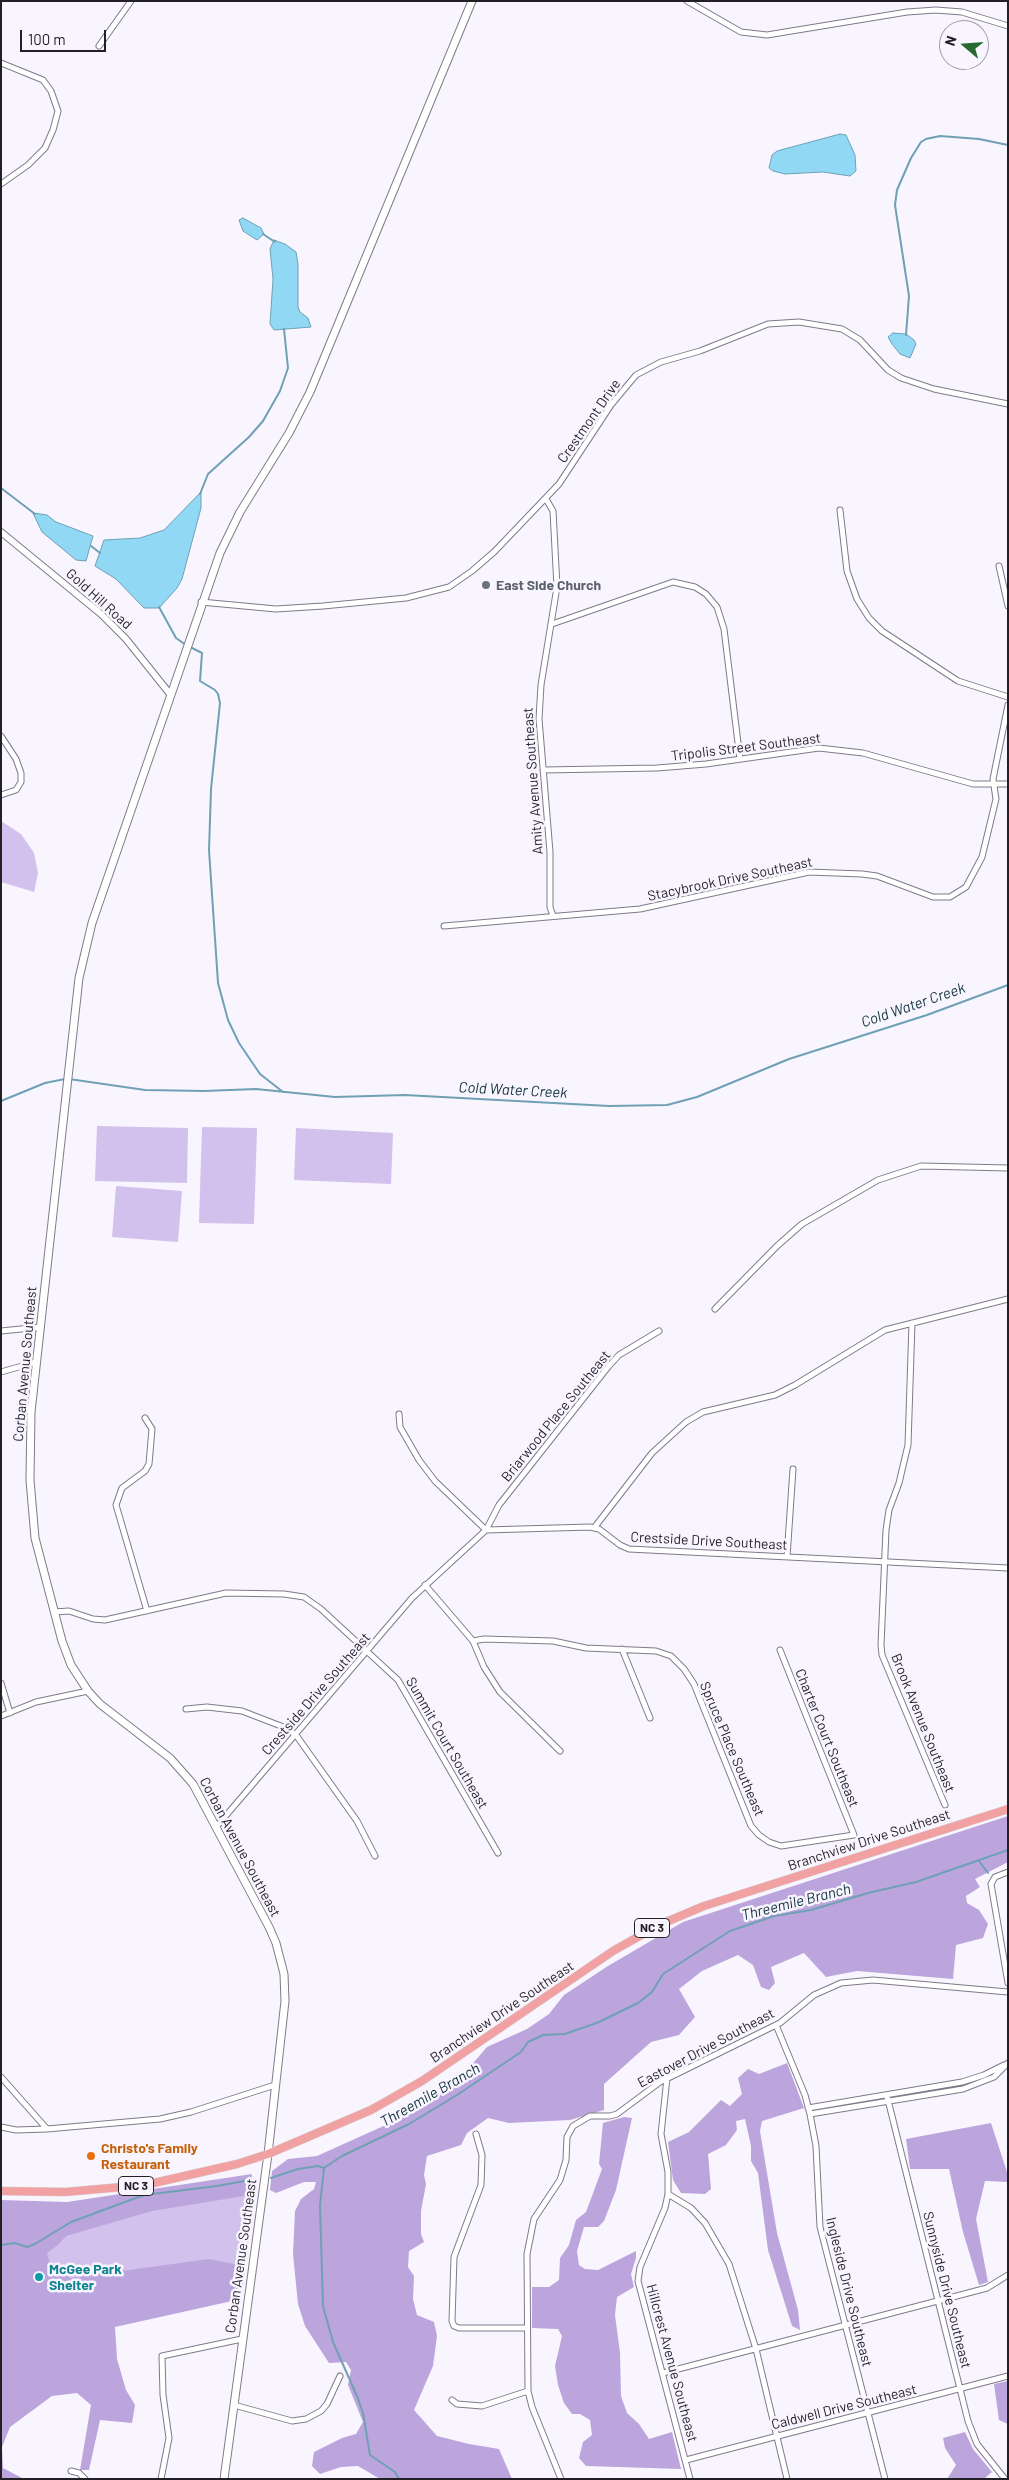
<!DOCTYPE html>
<html>
<head>
<meta charset="utf-8">
<style>
	body { margin:0 }
	#map { position:relative; width:1009px; height:2480px; overflow:hidden; background:#f9f5ff; font-family:Barlow,sans-serif }
	canvas { display:block }
	.frame { position:absolute; inset:0; border:2px solid #221f25; pointer-events:none }
	.north { position:absolute; left:939px; top:20px; width:50px; height:50px; box-sizing:border-box; background:#f9f5ff; border:1px solid #a39fa8; border-radius:50%; rotate:288deg; font-size:14px; font-weight:700; line-height:20px; text-align:center; color:#221f25 }
	.north::after { content:''; display:block; margin:auto; width:18px; height:22px; background:#296932; clip-path:polygon(50% 0,100% 100%,50% 72%,0 100%) }
	.scale { position:absolute; left:20px; top:30px; width:86px; height:22px; box-sizing:border-box; border:2px solid #221f25; border-top:0; padding-left:6px; font-size:15px; line-height:18px; white-space:nowrap; color:#221f25; -webkit-text-stroke:4px #f9f5ff; paint-order:stroke }
</style>
</head>
<body>
<div id="map">
<canvas width="1009" height="2480"></canvas>
<div class="frame"></div>
<div class="north">N</div>
<div class="scale">100 m</div>
</div>
<script>
const context = document.querySelector('canvas').getContext('2d');
context.lineJoin = 'round';
function paint(path, color) { context.fillStyle = color; context.fill(path, 'evenodd'); }
const toPath = rows => new Path2D(rows.map(r => 'M' + r).join(''));
function strokePath(path, color, width, dash) { context.strokeStyle = color; context.lineWidth = width; context.lineCap = dash ? 'butt' : 'round'; context.setLineDash(dash || []); context.stroke(path); }
function drawText(font, color, halo, rows, align = 'center') {
  context.font = font + ' Barlow,sans-serif'; context.lineWidth = 5; context.setLineDash([]); context.textBaseline = 'middle'; context.strokeStyle = halo; context.fillStyle = color; for (const [text, x, y, turn = 0] of rows) {
    context.save(); context.translate(x, y); context.rotate((+turn || 0) * Math.PI / 180); context.textAlign = isNaN(turn) ? turn : align; if (halo) context.strokeText(text, 0, 0); context.fillText(text, 0, 0); context.restore();
  }
}
const green = toPath([
	[1,821,21,834,34,853,38,873,34,892,1,882],
	[97,1126,188,1128,187,1183,95,1181],
	[202,1127,257,1128,254,1224,199,1223],
	[296,1128,393,1133,391,1184,294,1180],
	[116,1186,182,1191,178,1242,112,1237],
	[255,2188,242,2296,96,2328,1,2246,154,2205]
]);
const forest = toPath([
	[1008,1816,1008,1862,975,1879,980,1887,966,1896,967,1903,979,1910,988,1924,983,1938,956,1945,953,1979,857,1971,826,1977,804,1953,771,1967,775,1983,769,1990,761,1987,753,1965,738,1955,702,1971,679,1989,695,2017,679,2035,651,2042,604,2084,604,2110,570,2120,509,2123,488,2118,467,2133,461,2145,427,2156,424,2175,426,2184,421,2211,421,2234,424,2242,409,2251,408,2267,414,2276,413,2299,417,2315,434,2322,437,2336,433,2366,414,2410,437,2436,469,2444,499,2449,512,2479,380,2479,358,2466,341,2467,320,2474,312,2466,314,2452,342,2438,356,2434,363,2422,348,2385,351,2370,346,2362,329,2363,305,2326,298,2304,293,2254,295,2211,301,2199,314,2189,316,2182,304,2182,276,2193,270,2190,272,2171,288,2159,317,2156,399,2119,455,2084,487,2047,527,2029,549,2014,564,1995,608,1966,683,1922],
	[787,2063,804,2108,762,2121,760,2131,777,2233,798,2310,800,2330,792,2326,768,2250,758,2173,751,2161,751,2146,745,2119,736,2121,737,2130,726,2145,708,2154,711,2189,705,2194,681,2193,673,2180,668,2142,689,2132,721,2100,730,2106,742,2094,738,2078,748,2069,759,2074],
	[624,2117,632,2118,616,2190,604,2221,598,2227,584,2227,577,2251,579,2265,585,2269,598,2270,636,2251,636,2258,631,2274,634,2287,617,2297,615,2315,620,2353,621,2396,627,2413,639,2424,649,2439,672,2432,681,2469,586,2466,579,2458,583,2442,592,2435,590,2420,580,2414,572,2414,564,2403,558,2385,555,2366,562,2336,558,2329,532,2328,532,2287,549,2287,559,2280,560,2258,569,2245,576,2220,586,2212,602,2169,599,2164,603,2123],
	[991,2123,1008,2175,1008,2182,985,2181,976,2219,988,2282,979,2285,963,2232,949,2169,910,2169,906,2139],
	[252,2174,250,2195,152,2211,66,2236,58,2245,47,2253,52,2270,71,2278,209,2259,234,2264,243,2271,241,2299,115,2327,117,2359,126,2390,135,2405,132,2423,100,2420,89,2470,80,2470,91,2405,77,2393,52,2396,10,2427,2,2447,3,2468,22,2478,31,2479,1,2479,1,2200,67,2202],
	[1008,2381,1008,2424,999,2420,994,2384],
	[965,2432,973,2449,992,2472,984,2479,947,2479,956,2465,945,2448,943,2438]
]);
const water = toPath([
	[840,134,846,135,855,155,856,171,850,176,823,172,785,174,773,171,769,168,772,155,777,151,840,134],
	[243,218,261,228,264,234,257,240,243,231,239,220,243,218],
	[274,240,285,244,296,252,298,264,298,307,300,312,308,318,311,327,274,330,270,324,273,279,270,249,274,240],
	[893,333,906,334,914,340,916,344,910,358,900,354,892,344,888,337,893,333],
	[201,492,201,508,182,579,177,588,159,608,144,608,116,579,95,566,104,540,140,538,164,530,201,492],
	[33,513,47,515,56,522,93,536,86,561,76,560,42,532,33,513]
]);
const stream = toPath([
	[263,234,275,242],
	[906,335,909,296,895,205,897,190,911,158,921,142,926,139,940,136,979,139,1008,145],
	[1,488,35,514],
	[200,494,208,474,249,437,263,421,280,391,288,368,284,329],
	[91,546,100,553],
	[159,607,176,638,186,645],
	[190,647,202,653,200,681,215,690,218,694,220,703,211,789,209,850,218,983,228,1020,239,1043,260,1074,283,1092],
	[69,1079,145,1090,204,1091,256,1089,335,1097,405,1095,609,1106,667,1105,697,1097,789,1059,927,1015,1008,985],
	[1,1101,45,1083,65,1079],
	[979,1861,988,1873],
	[324,2168,342,2156,409,2124,457,2095,521,2052,528,2042,543,2035,565,2034,599,2022,638,2003,652,1992,663,1974,730,1931,774,1916,811,1910,868,1893,916,1882,1008,1850],
	[324,2168,320,2205,323,2306,333,2342,357,2396,363,2413,370,2455,395,2472,399,2479],
	[271,2178,298,2169,318,2166,324,2168],
	[1,2245,15,2243,27,2247,35,2244,71,2222,144,2195,217,2186,250,2180]
]);
const minor = toPath([
	[687,1,741,32,767,35,907,12,936,10,962,12,1008,26],
	[99,46,131,1],
	[1,63,43,80,51,91,58,111,53,130,45,148,28,165,1,184],
	[546,499,553,511,557,587,541,685,539,719,550,852,550,907,553,916],
	[840,510,847,571,857,599,869,618,882,631,958,681,1008,697],
	[999,566,1008,606],
	[201,602,276,609,323,606,406,598,449,587,472,571,494,552,559,484,611,405,636,375,661,362,700,351,768,324,799,322,842,329,860,340,888,370,901,378,934,389,1008,404],
	[552,624,673,582,695,587,706,594,717,607,724,629,740,759],
	[1,736,16,759,21,773,21,782,16,790,1,795],
	[543,770,657,768,706,764,819,748,863,753,973,784,1008,784],
	[444,926,640,909,809,872,862,874,877,876,933,897,950,897,966,887,982,857,996,799,993,779,1008,705],
	[715,1309,777,1246,802,1224,878,1180,921,1166,1008,1168],
	[912,1323,908,1445,899,1483,889,1510,886,1530,881,1645,882,1655,945,1805],
	[1,1331,41,1327],
	[1,1372,36,1362],
	[399,1414,400,1427,419,1460,435,1481,486,1530,499,1505,608,1367,619,1355,659,1331],
	[145,1418,152,1429,149,1464,145,1471,122,1488,116,1505,147,1611],
	[594,1528,652,1453,686,1422,703,1412,775,1395,795,1385,885,1330,1008,1299],
	[787,1557,793,1469],
	[425,1585,473,1641,484,1667,500,1692,560,1751],
	[54,1612,69,1611,93,1619,105,1620,226,1593,284,1594,304,1597,321,1609,398,1680,498,1853],
	[473,1641,484,1639,553,1641,586,1648,656,1651,671,1656,684,1669,694,1684,751,1826,759,1835,769,1842,781,1846,854,1835,780,1650],
	[622,1649,650,1718],
	[1,1683,10,1713],
	[186,1709,207,1707,242,1711,286,1728,296,1735,357,1821,375,1856],
	[1,1716,36,1702,88,1691],
	[217,1826,412,1598,486,1530,590,1527,599,1529,620,1545,629,1549,1008,1568],
	[1008,1872,995,1877,991,1884,1008,1983],
	[776,2025,805,2095,810,2114,816,2146,820,2227,885,2479],
	[1,2077,47,2129,160,2119,191,2112,275,2085],
	[667,2078,661,2134,668,2172,668,2194,665,2208,640,2267,638,2281,690,2479],
	[887,2096,968,2421,977,2444,1005,2479],
	[808,2108,962,2082,984,2075,1004,2065],
	[810,2114,963,2089,994,2077,1008,2063],
	[1,2127,16,2130,47,2129],
	[476,2134,482,2155,481,2185,454,2257,452,2321,454,2326,459,2328,527,2328],
	[668,2194,691,2208,705,2223,729,2264,756,2349,787,2479],
	[663,2373,987,2288,1008,2275],
	[452,2400,457,2404,482,2406,528,2391],
	[234,2405,292,2421,306,2419,321,2411,327,2404,340,2376],
	[686,2460,1008,2376],
	[71,2471,79,2473,85,2479],
	[161,2479,169,2438,163,2395,162,2356,242,2339],
	[561,2479,532,2407,528,2391,527,2254,534,2219,560,2180,566,2160,567,2137,573,2126,590,2116,610,2116,617,2114,660,2082,780,2023,814,1995,841,1983,873,1980,1008,1992]
]);
const tertiary = toPath([
	[1,532,101,614,126,639,170,694]
]);
const secondary = toPath([
	[224,2479,268,2154,285,2001,284,1974,276,1943,269,1927,193,1784,170,1758,100,1704,88,1691,71,1665,62,1641,35,1538,30,1480,31,1412,79,978,92,923,220,553,240,512,289,433,310,392,472,1]
]);
const primary = toPath([
	[1,2191,65,2192,145,2185,237,2164,268,2154,371,2110,422,2081,613,1951,659,1925,704,1906,1008,1809]
]);
const markers = [
	[486,585,5,"#6b7280"],
	[91,2156,5,"#e8710a"],
	[39,2277,5,"#0f9aa8"]
];
const shields = [
	[652,1928,35],
	[136,2186,35]
];
const shieldNames = [
	["NC 3",652,1928],
	["NC 3",136,2186]
];
const streetNames = [
	["Crestmont Drive",589,421,-55],
	["Gold Hill Road",99,599,42],
	["Tripolis Street Southeast",746,747,-7],
	["Amity Avenue Southeast",533,781,-94],
	["Stacybrook Drive Southeast",730,879,-12],
	["Corban Avenue Southeast",25,1364,-85],
	["Briarwood Place Southeast",556,1416,-51],
	["Crestside Drive Southeast",709,1541,3],
	["Crestside Drive Southeast",316,1694,-49],
	["Brook Avenue Southeast",923,1723,68],
	["Charter Court Southeast",827,1738,68],
	["Summit Court Southeast",447,1743,60],
	["Spruce Place Southeast",732,1749,67],
	["Branchview Drive Southeast",869,1840,-18],
	["Corban Avenue Southeast",240,1847,62],
	["Branchview Drive Southeast",502,2012,-34],
	["Eastover Drive Southeast",706,2048,-28],
	["Corban Avenue Southeast",241,2256,-82],
	["Sunnyside Drive Southeast",947,2290,76],
	["Ingleside Drive Southeast",849,2292,76],
	["Hillcrest Avenue Southeast",672,2363,75],
	["Caldwell Drive Southeast",844,2407,-14]
];
const worshipNames = [
	["East Side Church",496,585]
];
const foodNames = [
	["Christo's Family",101,2148],
	["Restaurant",101,2164]
];
const cultureNames = [
	["McGee Park",49,2269],
	["Shelter",49,2285]
];
const waterNames = [
	["Cold Water Creek",913,1005,-19],
	["Cold Water Creek",513,1090,3],
	["Threemile Branch",796,1902,-14],
	["Threemile Branch",430,2095,-30]
];
paint(green, '#d2c0ed');
paint(forest, '#bba5dc');
paint(water, '#90d8f3');
strokePath(water, '#6fa0b5', 1);
strokePath(stream, '#6fa0b5', 2);
strokePath(minor, '#7f7a89', 7);
strokePath(tertiary, '#7f7a89', 8);
strokePath(secondary, '#7f7a89', 9);
strokePath(primary, '#d7d7d8', 9);
strokePath(minor, '#fff', 5);
strokePath(tertiary, '#fff', 6);
strokePath(secondary, '#fff', 7);
strokePath(primary, '#f2a1a2', 8);
for (const [x, y, r, color] of markers) { const dot = new Path2D(); dot.arc(x, y, r, 0, 2 * Math.PI); context.fillStyle = color; context.fill(dot); strokePath(dot, '#f9f5ff', 2); }
for (const [x, y, w] of shields) { const box = new Path2D(); box.roundRect(x - w / 2, y - 9.5, w, 19, 4); context.fillStyle = '#f9f5ff'; context.fill(box); strokePath(box, '#221f25', 1); }
drawText('bold 12px', '#221f25', null, shieldNames);
drawText('14px', '#221f25', '#f9f5ff', streetNames);
drawText('bold 14px', '#5b616d', '#f9f5ff', worshipNames, 'left');
drawText('bold 14px', '#c56008', '#f9f5ff', foodNames, 'left');
drawText('bold 14px', '#0d838f', '#f9f5ff', cultureNames, 'left');
drawText('italic 15px', '#11333f', '#f9f5ff', waterNames);
</script>
</body>
</html>
